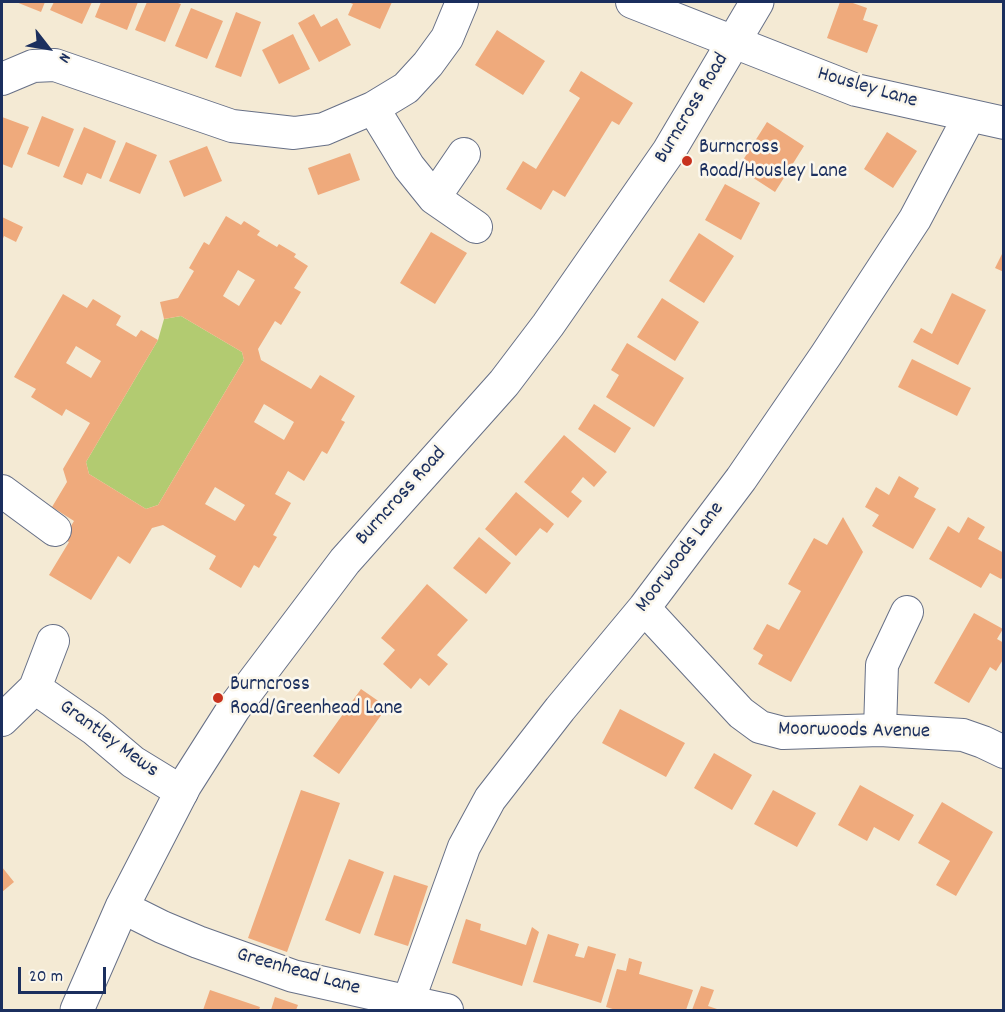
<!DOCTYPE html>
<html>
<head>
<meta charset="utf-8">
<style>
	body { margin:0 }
	#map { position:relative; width:1005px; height:1012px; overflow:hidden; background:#f4ead4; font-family:Dekko,sans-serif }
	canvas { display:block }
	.frame { position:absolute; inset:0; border:3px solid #1b2f5e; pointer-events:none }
	.north { position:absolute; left:18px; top:18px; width:60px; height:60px; -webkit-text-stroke:4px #fbf7ec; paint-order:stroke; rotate:121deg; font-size:16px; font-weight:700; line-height:24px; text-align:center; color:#1b2f5e }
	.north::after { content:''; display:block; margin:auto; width:21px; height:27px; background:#1b2f5e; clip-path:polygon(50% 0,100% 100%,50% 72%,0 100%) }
	.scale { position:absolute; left:18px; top:967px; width:88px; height:27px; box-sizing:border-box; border:3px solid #1b2f5e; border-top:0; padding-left:8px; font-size:18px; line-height:21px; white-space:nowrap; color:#1b2f5e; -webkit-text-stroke:4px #fbf7ec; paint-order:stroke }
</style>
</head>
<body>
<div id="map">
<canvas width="1005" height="1012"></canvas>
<div class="frame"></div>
<div class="north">N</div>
<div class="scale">20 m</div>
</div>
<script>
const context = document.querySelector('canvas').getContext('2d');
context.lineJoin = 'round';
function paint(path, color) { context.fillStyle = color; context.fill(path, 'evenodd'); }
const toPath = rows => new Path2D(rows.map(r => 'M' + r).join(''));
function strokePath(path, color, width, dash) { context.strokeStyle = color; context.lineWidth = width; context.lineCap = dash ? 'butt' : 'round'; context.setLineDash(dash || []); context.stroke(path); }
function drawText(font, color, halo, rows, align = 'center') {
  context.font = font + ' Dekko,sans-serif'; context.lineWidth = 5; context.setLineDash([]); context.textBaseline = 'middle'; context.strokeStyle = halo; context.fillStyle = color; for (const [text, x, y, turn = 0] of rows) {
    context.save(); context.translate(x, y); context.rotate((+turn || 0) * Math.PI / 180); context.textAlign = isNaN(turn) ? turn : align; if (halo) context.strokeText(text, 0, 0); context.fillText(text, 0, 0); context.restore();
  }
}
const green = toPath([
	[181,316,242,352,244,360,158,505,146,509,89,474,86,462,158,340,164,319]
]);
const building = toPath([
	[16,2,45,2,41,12],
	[54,2,92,2,82,24,50,10],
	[101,2,138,2,127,30,95,17],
	[147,2,175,2,181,4,165,42,135,30],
	[348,2,392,2,380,29,348,15,353,4],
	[840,2,850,2,867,8,863,20,878,25,867,53,827,38],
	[191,8,223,21,207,59,175,46],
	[236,12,261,22,241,77,215,67],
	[314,14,321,27,337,18,351,45,319,62,298,23],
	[497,30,545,61,523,95,475,65],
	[293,34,310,69,279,84,262,50],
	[581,71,633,103,619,125,612,121,565,197,553,190,541,210,506,189,523,161,536,169,580,98,569,91],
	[42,116,74,129,59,167,27,154],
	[2,117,29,127,12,168,2,164],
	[767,122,804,146,775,192,738,168],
	[84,127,116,141,101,179,87,173,82,185,63,177],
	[887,132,917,151,893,188,864,169],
	[126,142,157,155,140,194,109,181],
	[207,146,222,181,184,197,169,161],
	[350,153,360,180,318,195,308,168],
	[725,184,760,203,741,240,705,220],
	[226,216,241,225,244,221,260,231,257,235,277,247,279,244,296,254,294,257,308,266,294,288,301,292,281,325,275,321,258,349,261,360,311,389,320,375,355,396,341,420,345,422,327,454,322,451,304,481,288,471,275,494,291,503,273,535,277,537,259,568,254,565,241,588,209,569,216,556,163,525,152,528,130,564,118,556,91,600,49,575,69,542,63,539,74,521,52,507,67,482,63,469,90,423,66,409,62,416,31,397,36,389,14,377,63,294,87,308,93,299,121,316,116,325,136,337,141,330,158,340,86,462,89,474,146,509,158,505,244,360,242,352,181,316,164,319,160,302,178,298,194,271,189,268,204,242,209,245],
	[238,270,255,280,239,306,223,296],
	[76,346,101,361,91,378,66,363],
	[264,404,294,422,284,440,254,422],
	[215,487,245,505,235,521,205,504],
	[2,217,23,227,16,242,4,236,2,241],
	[431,232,467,253,435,304,400,283],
	[699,233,734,256,704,303,669,281],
	[1004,250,1004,272,995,268],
	[952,293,986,310,958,365,913,342,921,328,932,334],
	[662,298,699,322,675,361,637,337],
	[627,343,684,378,654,427,606,397,619,375,611,370],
	[912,359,971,388,957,416,898,387],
	[594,404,631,428,615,453,578,429],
	[564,435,607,472,594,487,583,477,571,492,582,501,568,518,524,482],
	[899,476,919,488,914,497,936,509,913,549,872,526,879,515,865,507,876,487,889,495],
	[516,492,554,524,547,533,540,528,516,556,485,529],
	[843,517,863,552,791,682,758,664,763,655,753,649,767,624,779,630,801,591,788,584,814,538,827,545],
	[968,517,985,527,978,539,1004,553,1004,576,1001,579,990,573,981,588,929,559,948,526,959,533],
	[479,537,511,563,486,594,453,568],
	[427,584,468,620,437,655,448,664,429,686,420,678,411,689,383,664,395,650,381,638],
	[974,613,1003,629,997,639,1004,643,1004,658,996,671,990,667,969,703,934,683],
	[361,689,387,707,339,774,313,756],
	[620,709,685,743,666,777,602,743],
	[714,753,752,775,732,810,694,788],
	[860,785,914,815,899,841,874,827,867,841,838,825],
	[301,790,340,803,287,952,248,938],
	[773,790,816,813,797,847,754,824],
	[942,802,993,832,956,896,936,885,950,861,918,843],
	[349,859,384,872,360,934,325,920],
	[2,867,14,882,2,892],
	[394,875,428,886,408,946,374,935],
	[466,919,481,924,480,930,526,945,532,927,539,932,522,986,452,963],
	[548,934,579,944,575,956,584,958,588,946,616,954,601,1003,533,982],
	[629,958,642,962,639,974,693,990,686,1010,616,1010,606,1007,617,969,626,971],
	[701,986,714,990,708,1006,720,1010,692,1010],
	[210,990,260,1007,259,1010,203,1010],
	[275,997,298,1005,296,1010,271,1010]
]);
const street = toPath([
	[632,2,856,90,1004,123],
	[2,79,33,66,55,65,232,126,294,133,324,129,373,108,406,88,428,64,447,38,462,2],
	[373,108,409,167,434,198,476,227],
	[434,198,464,154],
	[2,491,55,530],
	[644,608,741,713,760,727,783,733,880,730,963,735,983,742,1004,752],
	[35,688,94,729,133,762,182,792],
	[2,720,35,688,53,641],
	[880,730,882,665,907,612],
	[122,907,162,927,198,942,293,976,447,1010],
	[408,1002,464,847,490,799,560,709,644,608,741,479,826,355,915,219,969,117]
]);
const secondary = toPath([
	[77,1010,122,907,185,785,234,708,345,561,504,383,548,325,669,151,757,2]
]);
const markers = [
	[687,161,6,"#c8321e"],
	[218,698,6,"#c8321e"]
];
const streetNames = [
	["Housley Lane",867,89,16],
	["Burncross Road",693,109,-59],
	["Burncross Road",402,497,-48],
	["Moorwoods Lane",681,558,-53],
	["Moorwoods Avenue",854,732,1],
	["Grantley Mews",108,740,36],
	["Greenhead Lane",298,973,16]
];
const poiNames = [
	["Burncross",699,149],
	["Road/Housley Lane",699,173],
	["Burncross",230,686],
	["Road/Greenhead Lane",230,710]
];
paint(green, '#b2cb71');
paint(building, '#efaa7c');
strokePath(street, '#677087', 34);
strokePath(secondary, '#677087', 35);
strokePath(street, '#fff', 32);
strokePath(secondary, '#fff', 33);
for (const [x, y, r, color] of markers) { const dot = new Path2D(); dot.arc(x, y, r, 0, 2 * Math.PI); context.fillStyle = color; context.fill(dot); strokePath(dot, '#fbf7ec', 2); }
drawText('21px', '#1b2f5e', '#fbf7ec', streetNames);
drawText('21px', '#1b2f5e', '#fbf7ec', poiNames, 'left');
</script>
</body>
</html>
